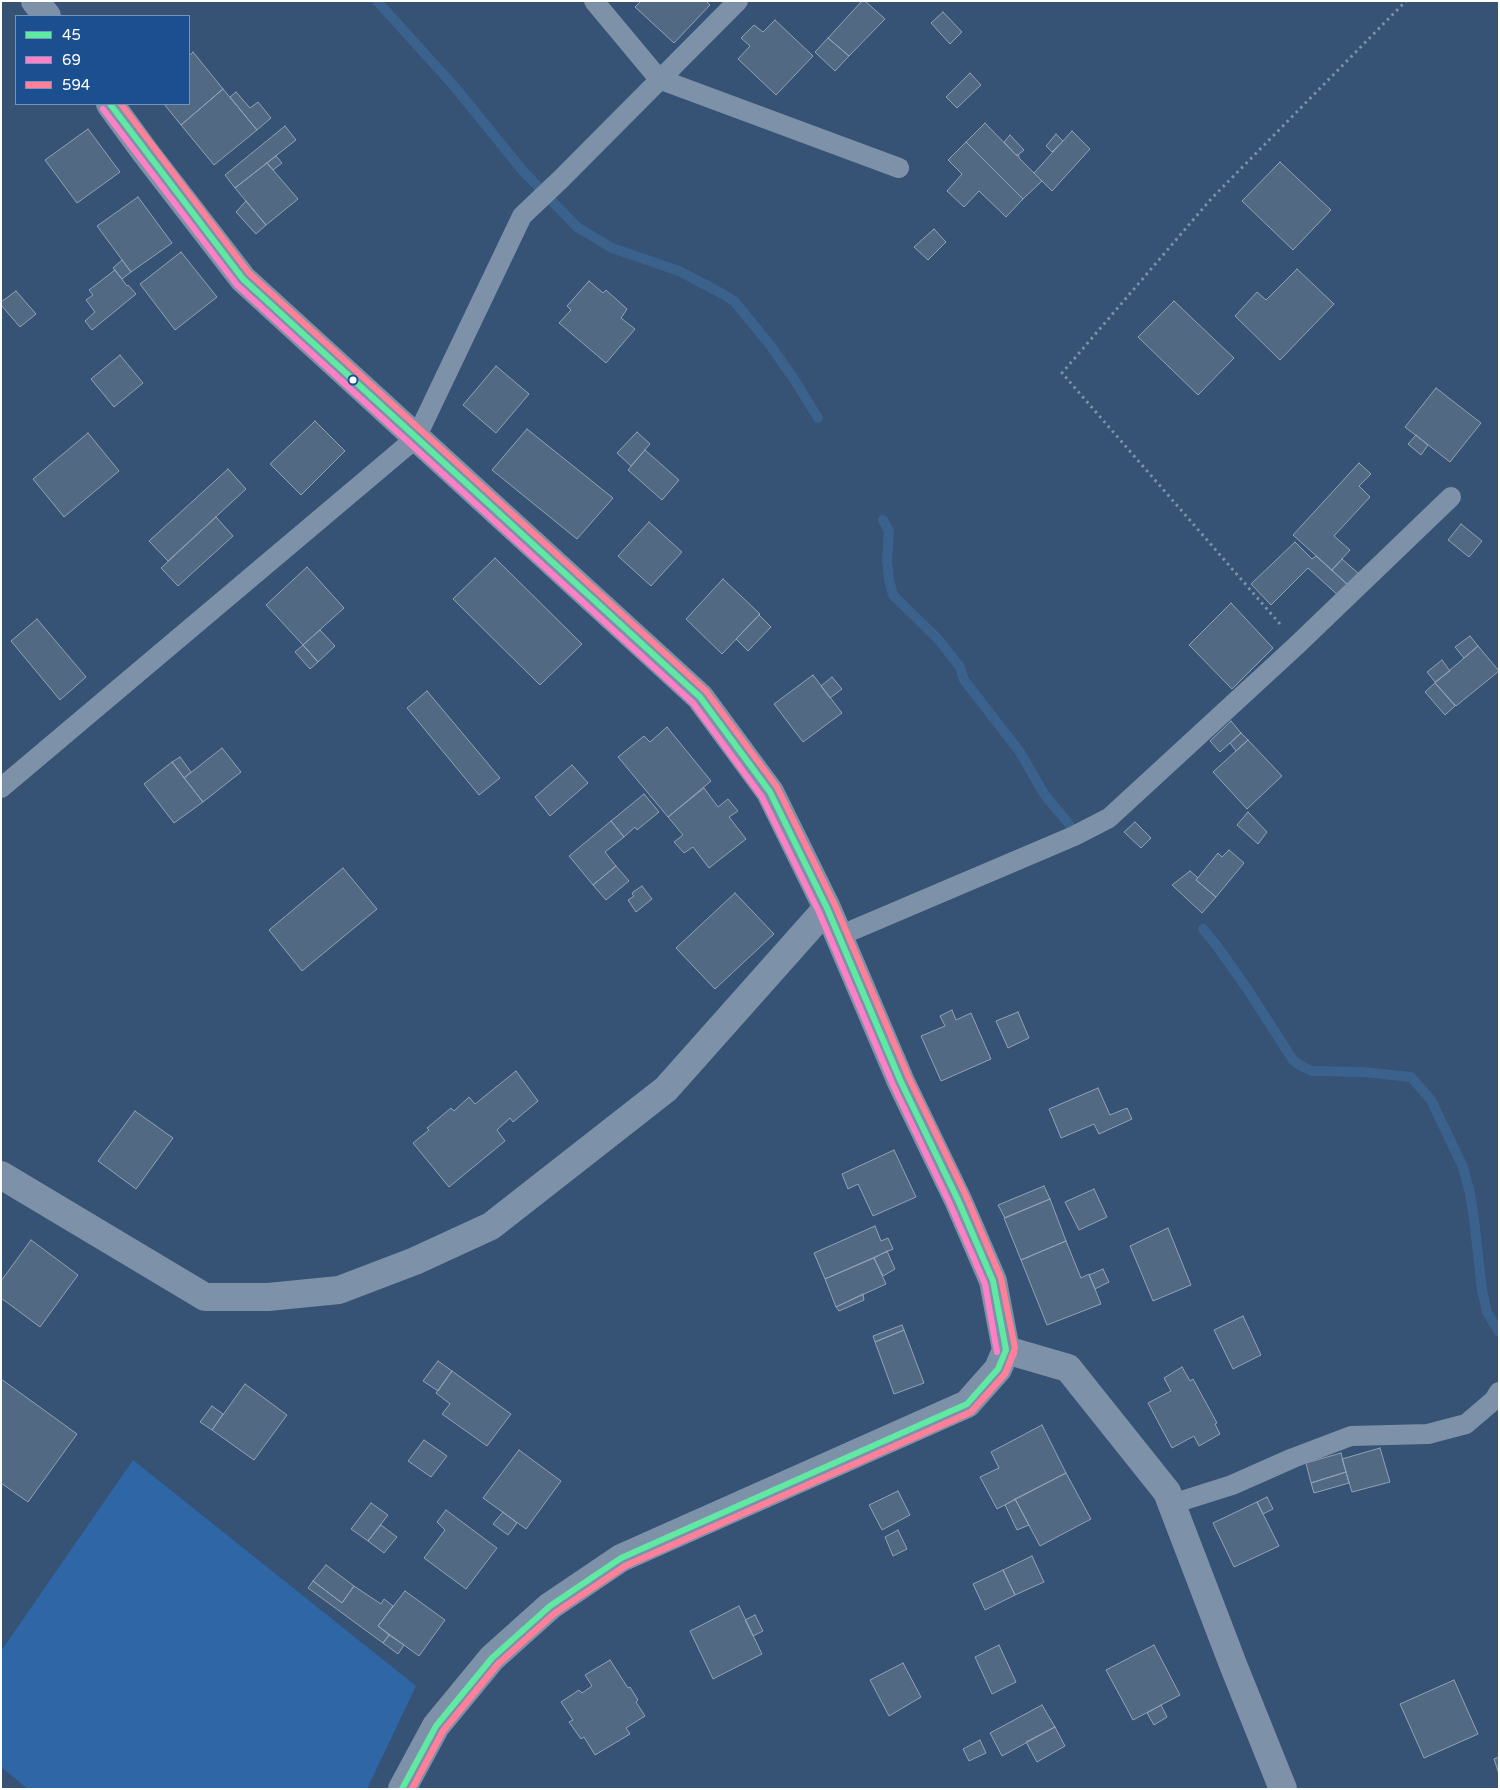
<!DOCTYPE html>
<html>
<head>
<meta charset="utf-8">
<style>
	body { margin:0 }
	#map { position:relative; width:1500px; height:1790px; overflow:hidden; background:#365274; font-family:"Varela Round",sans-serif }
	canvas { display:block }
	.frame { position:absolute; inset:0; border:2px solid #fff; pointer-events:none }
	.legend { position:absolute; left:15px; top:15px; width:175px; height:90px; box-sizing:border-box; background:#1b4f8f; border:1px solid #7695bc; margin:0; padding:6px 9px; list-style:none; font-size:15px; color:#fff }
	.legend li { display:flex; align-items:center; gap:10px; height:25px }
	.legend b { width:25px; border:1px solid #7695bc }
</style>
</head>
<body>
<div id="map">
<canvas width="1500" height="1790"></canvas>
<div class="frame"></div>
<ul class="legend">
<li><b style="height:6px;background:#60e9a3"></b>45</li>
<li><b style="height:6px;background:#ff80c5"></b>69</li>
<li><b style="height:6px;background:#ff8098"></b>594</li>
</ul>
</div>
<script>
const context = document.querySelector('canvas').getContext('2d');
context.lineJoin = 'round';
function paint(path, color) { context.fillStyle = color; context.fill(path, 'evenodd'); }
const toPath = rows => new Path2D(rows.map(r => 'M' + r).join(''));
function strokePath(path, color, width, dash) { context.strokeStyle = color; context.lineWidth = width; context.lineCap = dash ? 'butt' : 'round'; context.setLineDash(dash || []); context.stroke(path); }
const green = toPath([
	[133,1460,416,1686,367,1789,28,1789,1,1767,1,1651]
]);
const stream = toPath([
	[377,1,454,86,523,171,577,227,612,248,679,271,723,294,734,301,770,345,794,379,818,418],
	[883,520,889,531,887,560,889,580,893,595,938,639,960,667,964,680,1020,752,1044,794,1069,824],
	[1203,929,1217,946,1248,990,1293,1060,1301,1066,1312,1071,1363,1072,1411,1077,1431,1100,1463,1167,1470,1193,1474,1219,1482,1290,1487,1312,1499,1332]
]);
const building = toPath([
	[641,1,706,1,710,5,674,43,635,7,641,1],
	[862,1,865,1,885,19,849,56,828,38,862,1],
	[943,12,962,32,950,44,931,23,943,12],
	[775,20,813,56,776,95,738,59,750,46,741,38,754,25,763,32,775,20],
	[828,38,849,56,835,71,815,52,828,38],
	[193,52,223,89,181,125,164,104,189,104,189,56,193,52],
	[970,73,981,85,957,108,946,97,970,73],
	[223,89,257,130,214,165,181,125,223,89],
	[236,92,250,108,258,102,271,118,257,130,230,97,236,92],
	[985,123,1016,155,1019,156,1019,158,1042,181,1023,199,966,142,985,123],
	[285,126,296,140,235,188,225,175,285,126],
	[88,129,120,172,77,203,45,160,88,129],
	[1072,131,1090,149,1052,191,1034,173,1072,131],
	[1056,134,1063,141,1052,152,1046,146,1056,134],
	[1010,135,1024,150,1018,155,1016,155,1004,142,1010,135],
	[966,142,1023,199,1006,217,979,191,964,207,947,191,962,174,948,160,966,142],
	[276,156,282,163,273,170,267,163,276,156],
	[1280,162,1331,210,1293,250,1242,201,1280,162],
	[267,163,298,199,266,225,235,188,267,163],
	[138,197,172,243,131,272,97,226,138,197],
	[246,201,266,225,256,234,236,212,246,201],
	[934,229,946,242,928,260,914,247,934,229],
	[181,252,217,297,175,330,140,284,181,252],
	[122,260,131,272,122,279,113,268,122,260],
	[1297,269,1334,304,1280,360,1235,316,1257,292,1266,300,1297,269],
	[115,270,127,286,128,285,136,294,92,330,85,321,95,312,86,300,93,295,89,290,115,270],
	[589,281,603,293,606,290,627,309,621,318,635,329,606,363,559,323,571,310,567,306,589,281],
	[16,291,36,314,20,327,1,305,1,302,16,291],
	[1174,301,1234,358,1198,395,1138,337,1174,301],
	[120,355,143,383,114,407,91,379,120,355],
	[496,366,529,394,496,433,463,405,496,366],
	[1436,388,1481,423,1450,462,1405,427,1436,388],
	[315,421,345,451,301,495,270,464,315,421],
	[527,429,613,498,577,539,492,470,527,429],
	[637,432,650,444,631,466,617,453,637,432],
	[88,433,119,471,64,517,33,479,88,433],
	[1416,435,1428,445,1421,455,1408,444,1416,435],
	[645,450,679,480,662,500,628,470,645,450],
	[1359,463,1371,474,1359,486,1370,497,1334,536,1350,550,1332,570,1293,535,1359,463],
	[228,469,246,489,168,561,149,541,228,469],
	[216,517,233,536,178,586,161,568,216,517],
	[649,522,682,552,651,586,618,556,649,522],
	[1461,524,1482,541,1469,557,1448,540,1461,524],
	[1295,542,1312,559,1316,556,1349,586,1340,597,1308,568,1271,605,1251,584,1295,542],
	[495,558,582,644,540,685,453,599,495,558],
	[1342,559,1359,574,1349,586,1332,570,1342,559],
	[307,567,344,608,303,645,266,605,307,567],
	[723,579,760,614,722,654,686,619,723,579],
	[1231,603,1273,648,1232,689,1189,645,1231,603],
	[759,615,771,627,748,651,736,639,759,615],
	[37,619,86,677,60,700,11,641,37,619],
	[320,630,335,646,318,662,303,645,320,630],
	[1470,636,1478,646,1464,658,1455,647,1470,636],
	[303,645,318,662,310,669,295,652,303,645],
	[1478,646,1499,671,1456,706,1435,683,1478,646],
	[1442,660,1450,671,1435,682,1427,672,1442,660],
	[813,675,842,713,803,742,774,704,813,675],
	[832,677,842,689,830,698,821,686,832,677],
	[1435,683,1455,706,1445,715,1425,692,1435,683],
	[427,691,500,778,479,795,407,708,427,691],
	[1231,721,1241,733,1220,752,1210,741,1231,721],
	[667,727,711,781,668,817,618,757,644,736,650,742,667,727],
	[1241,733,1248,740,1236,751,1230,743,1241,733],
	[1248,740,1282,776,1247,809,1213,772,1248,740],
	[222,748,241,772,203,802,184,778,222,748],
	[180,757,191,772,184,778,172,762,180,757],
	[172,762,203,802,174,823,144,784,172,762],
	[572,765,588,783,550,816,535,797,572,765],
	[704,788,718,807,728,799,738,811,729,817,746,839,709,868,693,847,684,853,674,842,683,835,668,817,704,788],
	[644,794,659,812,637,830,635,827,624,837,611,821,644,794],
	[1248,812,1267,832,1258,844,1237,825,1248,812],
	[611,821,624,837,605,852,616,866,593,885,569,856,611,821],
	[1135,822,1151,838,1141,848,1124,832,1135,822],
	[1229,850,1244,863,1216,897,1196,880,1218,853,1222,857,1229,850],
	[616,866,629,881,606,900,593,885,616,866],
	[343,868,377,909,302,971,269,930,343,868],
	[1190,871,1198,878,1196,880,1216,897,1202,913,1172,885,1190,871],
	[642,886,652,899,636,912,628,900,634,896,632,894,633,892,642,886],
	[735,893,774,934,715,989,676,948,735,893],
	[952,1010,956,1020,971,1013,991,1059,941,1081,921,1036,945,1026,940,1016,952,1010],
	[1018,1012,1029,1038,1008,1048,996,1021,1018,1012],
	[516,1071,538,1101,513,1122,510,1118,497,1130,505,1141,449,1187,413,1143,429,1130,427,1128,451,1108,454,1111,469,1097,475,1104,516,1071],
	[1098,1088,1110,1115,1127,1108,1132,1119,1099,1134,1094,1124,1061,1138,1049,1109,1098,1088],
	[135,1111,173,1138,136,1189,98,1161,135,1111],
	[894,1150,916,1197,873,1216,858,1184,848,1189,842,1174,894,1150],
	[1044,1186,1050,1199,1005,1218,998,1205,1044,1186],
	[1094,1189,1107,1217,1079,1230,1065,1202,1094,1189],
	[1050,1199,1066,1241,1021,1260,1004,1218,1050,1199],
	[875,1226,881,1241,888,1238,893,1249,825,1279,814,1253,875,1226],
	[1168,1228,1191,1285,1153,1301,1130,1246,1168,1228],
	[31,1240,78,1275,40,1327,1,1298,1,1281,31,1240],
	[1066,1241,1081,1278,1089,1274,1101,1304,1047,1325,1021,1260,1066,1241],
	[887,1251,895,1269,883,1276,874,1258,887,1251],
	[874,1258,886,1284,836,1307,825,1279,874,1258],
	[1103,1269,1109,1282,1095,1289,1089,1275,1103,1269],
	[863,1294,864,1300,839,1311,836,1307,863,1294],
	[1243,1316,1261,1355,1233,1369,1214,1330,1243,1316],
	[902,1325,904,1330,875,1342,873,1336,902,1325],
	[904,1330,924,1383,894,1394,875,1342,904,1330],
	[438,1361,452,1371,438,1391,423,1381,438,1361],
	[1182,1367,1190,1381,1193,1379,1217,1423,1215,1424,1220,1434,1199,1446,1194,1436,1172,1448,1148,1403,1171,1391,1164,1378,1182,1367],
	[452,1371,511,1414,487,1446,442,1414,450,1404,436,1393,452,1371],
	[1,1379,77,1434,28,1502,1,1483,1,1379],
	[245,1384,287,1415,254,1460,212,1430,245,1384],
	[212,1406,223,1414,212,1430,200,1422,212,1406],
	[1042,1425,1066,1473,997,1509,980,1477,999,1468,991,1452,1042,1425],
	[424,1440,447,1456,431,1477,408,1461,424,1440],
	[1380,1448,1390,1482,1352,1492,1342,1459,1380,1448],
	[519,1450,561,1481,526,1529,483,1498,519,1450],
	[1341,1453,1346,1472,1311,1483,1306,1463,1341,1453],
	[1346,1472,1349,1483,1314,1493,1311,1483,1346,1472],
	[1066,1473,1091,1519,1040,1546,1015,1499,1066,1473],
	[898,1491,910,1515,882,1530,869,1505,898,1491],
	[1267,1497,1273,1509,1263,1514,1257,1502,1267,1497],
	[1015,1499,1029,1525,1017,1530,1005,1505,1015,1499],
	[1257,1502,1279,1546,1234,1567,1213,1523,1257,1502],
	[371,1503,388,1515,368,1541,351,1529,371,1503],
	[446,1510,497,1548,466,1589,424,1558,445,1530,437,1522,446,1510],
	[503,1512,517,1523,508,1535,493,1524,503,1512],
	[381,1525,397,1537,384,1553,368,1541,381,1525],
	[898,1530,907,1549,893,1556,885,1537,898,1530],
	[1032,1556,1044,1582,1015,1595,1003,1570,1032,1556],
	[326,1565,354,1586,342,1603,313,1581,326,1565],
	[1003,1570,1015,1595,985,1610,973,1584,1003,1570],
	[313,1581,342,1603,354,1586,381,1604,384,1599,393,1606,378,1626,389,1635,383,1643,308,1588,313,1581],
	[405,1591,445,1620,419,1656,378,1626,405,1591],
	[739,1606,762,1654,713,1679,690,1631,739,1606],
	[755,1615,763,1631,753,1636,745,1620,755,1615],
	[389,1635,404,1645,398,1654,383,1643,389,1635],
	[999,1645,1016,1682,992,1694,975,1657,999,1645],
	[1154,1645,1180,1695,1133,1720,1106,1670,1154,1645],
	[610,1660,628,1688,630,1687,638,1700,636,1702,645,1716,626,1728,630,1734,595,1755,584,1737,581,1739,569,1722,573,1720,561,1702,579,1690,582,1693,592,1686,585,1675,610,1660],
	[903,1663,921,1697,889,1716,870,1680,903,1663],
	[1454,1680,1478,1734,1424,1758,1400,1704,1454,1680],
	[1042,1705,1055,1727,1002,1756,990,1733,1042,1705],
	[1161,1705,1167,1717,1154,1725,1147,1713,1161,1705],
	[1055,1727,1065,1746,1037,1762,1026,1742,1055,1727],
	[980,1740,986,1753,969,1761,963,1749,980,1740],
	[1499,1757,1499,1774,1494,1759,1499,1757]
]);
const path = toPath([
	[1280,624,1062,373,1211,199,1406,1]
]);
const lane = toPath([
	[594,1,659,79,899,168],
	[1,788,416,438,522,216,561,179,738,1],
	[839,936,1074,836,1109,818,1297,645,1451,497],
	[1172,1504,1232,1485,1293,1458,1351,1436,1428,1434,1466,1424,1494,1400,1499,1392]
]);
const street = toPath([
	[35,1,47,16],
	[110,104,145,152,243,279,700,697,770,792,827,908,901,1082,958,1200,993,1281,1006,1350],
	[1,1175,205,1297,268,1297,339,1290,415,1261,491,1226,666,1089,827,908],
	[1006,1350,1068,1368,1167,1492,1234,1667,1283,1789],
	[402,1789,436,1726,492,1658,550,1606,621,1558,967,1404,998,1369,1006,1350]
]);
const bus1 = toPath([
	[110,104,243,279,700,697,770,792,827,908,901,1082,958,1200,993,1281,1006,1350],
	[402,1789,436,1726,492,1658,550,1606,621,1558,967,1404,998,1369,1006,1350]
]);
const bus2 = toPath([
	[103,109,237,285,693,703,762,797,819,912,893,1085,950,1204,985,1284,997,1352],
	[412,1789,443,1731,498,1664,555,1613,625,1566,971,1412,1005,1374,1014,1353]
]);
const bus3 = toPath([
	[121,104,249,273,706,691,777,787,835,905,909,1078,966,1196,1001,1278,1015,1348,1005,1374,971,1412,625,1566,555,1613,498,1664,443,1731,412,1789]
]);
const markers = [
	[353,380,4.5,"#fff"]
];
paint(green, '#2f66a5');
strokePath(stream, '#3b618d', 10);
paint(building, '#526984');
strokePath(building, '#92a2b6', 1);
strokePath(path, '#7d92a8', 3, [2.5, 4]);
strokePath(lane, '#7d92a8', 20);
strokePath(street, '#7d92a8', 28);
strokePath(bus1, '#60e9a3', 6);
strokePath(bus2, '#ff80c5', 6);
strokePath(bus3, '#ff8098', 6);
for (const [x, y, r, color] of markers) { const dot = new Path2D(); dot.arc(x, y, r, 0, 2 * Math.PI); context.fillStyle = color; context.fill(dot); strokePath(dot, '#1b4f8f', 2); }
</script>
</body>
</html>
